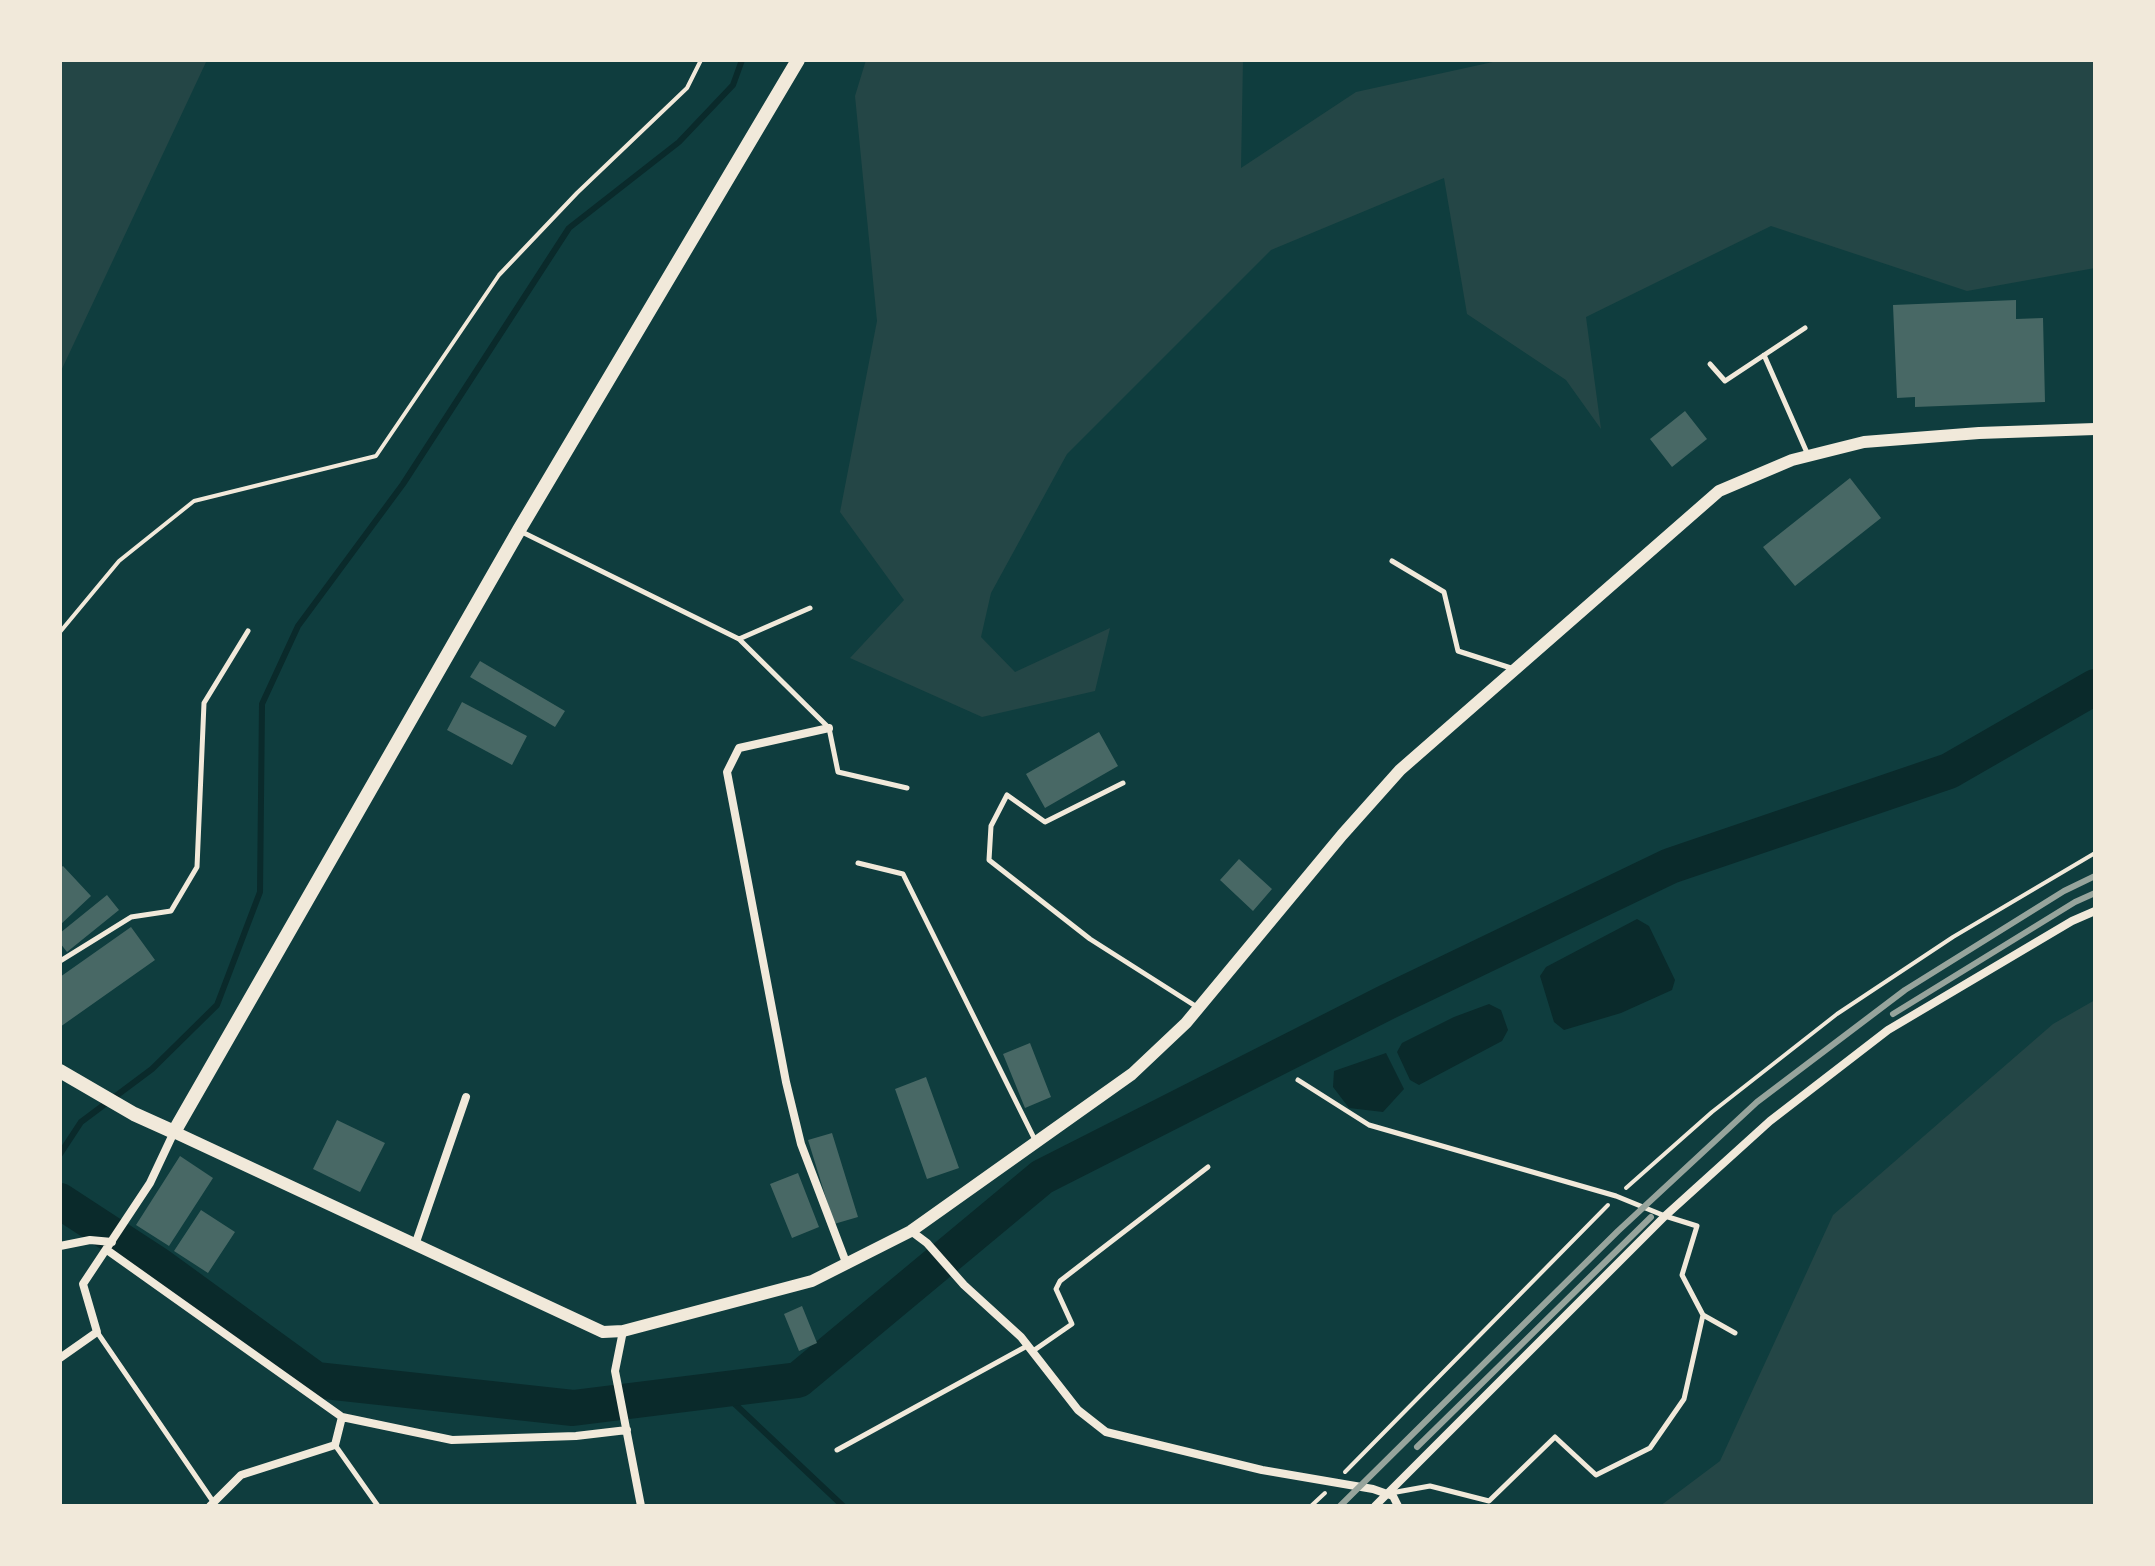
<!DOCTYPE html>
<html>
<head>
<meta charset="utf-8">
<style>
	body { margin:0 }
	#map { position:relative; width:2155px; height:1566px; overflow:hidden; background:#0f3d3e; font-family:"PT Sans Narrow",sans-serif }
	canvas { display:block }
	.frame { position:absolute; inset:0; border:62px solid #f1e9da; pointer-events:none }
</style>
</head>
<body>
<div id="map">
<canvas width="2155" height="1566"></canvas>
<div class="frame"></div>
</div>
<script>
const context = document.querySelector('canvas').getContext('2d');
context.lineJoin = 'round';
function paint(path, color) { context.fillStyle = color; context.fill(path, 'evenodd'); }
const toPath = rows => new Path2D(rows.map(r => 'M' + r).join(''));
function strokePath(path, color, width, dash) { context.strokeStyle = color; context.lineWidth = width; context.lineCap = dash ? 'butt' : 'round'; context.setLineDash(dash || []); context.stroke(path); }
const green = toPath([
	[60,60,207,60,60,373],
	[866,60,1243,60,1241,168,1356,92,1502,60,2095,60,2095,268,1967,291,1771,226,1586,317,1601,429,1566,380,1467,314,1444,178,1271,250,1067,454,991,593,981,637,1015,672,1110,628,1095,691,982,717,850,658,904,600,840,512,877,321,855,96],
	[2095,1000,2095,1506,1660,1506,1720,1461,1833,1215,2053,1024]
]);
const water = toPath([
	[1637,919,1649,926,1675,980,1672,990,1621,1013,1564,1030,1554,1022,1540,976,1546,967],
	[1489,1004,1501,1010,1508,1030,1502,1041,1419,1085,1410,1080,1397,1052,1402,1043,1454,1017],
	[1386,1053,1404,1089,1383,1112,1349,1108,1333,1087,1334,1071]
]);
const stream = toPath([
	[60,1154,81,1122,152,1069,217,1005,260,892,262,704,298,626,403,484,569,228,679,142,733,85,742,60],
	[720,1390,843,1506]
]);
const river = toPath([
	[60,1201,158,1265,316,1380,573,1408,798,1380,1042,1177,1387,1002,1670,866,1949,771,2095,687]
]);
const building = toPath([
	[2016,300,2016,319,2043,318,2045,402,1915,407,1915,397,1897,398,1893,305],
	[1685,411,1707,439,1672,467,1650,439],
	[1850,478,1881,518,1795,586,1763,547],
	[480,661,565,711,555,727,470,677],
	[462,702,527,736,512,765,447,730],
	[1099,732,1118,766,1045,808,1026,774],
	[1239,859,1272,889,1253,911,1220,880],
	[63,866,91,896,60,925,60,868],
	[107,895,119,910,67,952,60,943,60,933],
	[131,927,155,960,60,1027,60,977],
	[1030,1043,1051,1097,1025,1108,1003,1054],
	[926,1077,959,1168,927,1179,895,1089],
	[337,1120,385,1143,360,1192,313,1169],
	[832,1133,858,1217,834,1224,808,1140],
	[180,1156,213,1178,169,1246,136,1225],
	[798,1173,819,1227,792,1238,770,1184],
	[201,1210,235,1232,208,1273,174,1251],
	[802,1306,817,1343,799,1351,784,1314]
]);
const path = toPath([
	[60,632,119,561,194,501,376,456,499,275,577,193,687,88,701,60],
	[1626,1188,1712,1112,1837,1014,1953,937,2095,853],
	[1345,1472,1608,1205],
	[1311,1506,1325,1493]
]);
const service = toPath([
	[1764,355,1808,455],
	[1710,364,1725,381,1805,328],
	[520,531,739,639,829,728,838,772,907,788],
	[1392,561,1444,592,1458,651,1514,669],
	[739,639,810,608],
	[1123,783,1045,822,1007,795,991,826,989,860,1090,939,1197,1007],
	[858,863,903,874,1035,1140],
	[60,961,131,917,171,911,197,867,204,703,248,631],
	[1298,1080,1369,1125,1616,1196,1665,1216,1697,1226,1682,1275,1703,1315],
	[1703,1315,1735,1333],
	[97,1332,214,1503],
	[1033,1351,1072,1324,1056,1289,1060,1281,1208,1167],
	[335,1445,378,1506],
	[837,1450,1027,1346],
	[1391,1493,1430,1486,1489,1501,1555,1437,1596,1475,1650,1448,1684,1399,1703,1315]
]);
const minor = toPath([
	[829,728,739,748,727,772,786,1082,801,1144,847,1265],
	[911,1231,927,1243,964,1285,1021,1337,1078,1410,1106,1432,1262,1470,1373,1489,1393,1496,1398,1506],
	[415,1245,466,1097],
	[60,1246,90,1240,112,1242],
	[107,1250,342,1417],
	[623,1331,615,1371,641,1506],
	[60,1358,97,1332,83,1284,150,1183,174,1132],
	[210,1506,241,1475,335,1445,342,1417,452,1440,576,1436,627,1430],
	[1375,1506,1665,1216,1770,1121,1888,1030,2072,921,2095,911]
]);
const tertiary = toPath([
	[174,1132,603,1332,623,1331,812,1281,911,1231,1132,1074,1186,1023,1342,835,1400,770,1719,491,1792,460,1864,442,1979,433,2095,429]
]);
const secondary = toPath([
	[60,1071,134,1114,174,1132,519,530,798,60]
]);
const rail = toPath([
	[1893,1014,2075,902,2095,893],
	[1417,1447,1651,1217],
	[1340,1506,1618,1231,1757,1102,1905,990,2064,891,2095,876]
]);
paint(green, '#244646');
paint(water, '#0a2a2b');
strokePath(stream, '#0a2a2b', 6);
strokePath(river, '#0a2a2b', 36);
paint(building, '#486865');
strokePath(path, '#f1e9da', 4);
strokePath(service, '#f1e9da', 5);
strokePath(minor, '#f1e9da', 8);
strokePath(tertiary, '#f1e9da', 12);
strokePath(secondary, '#f1e9da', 14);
strokePath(rail, '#97a49c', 6);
</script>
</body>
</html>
